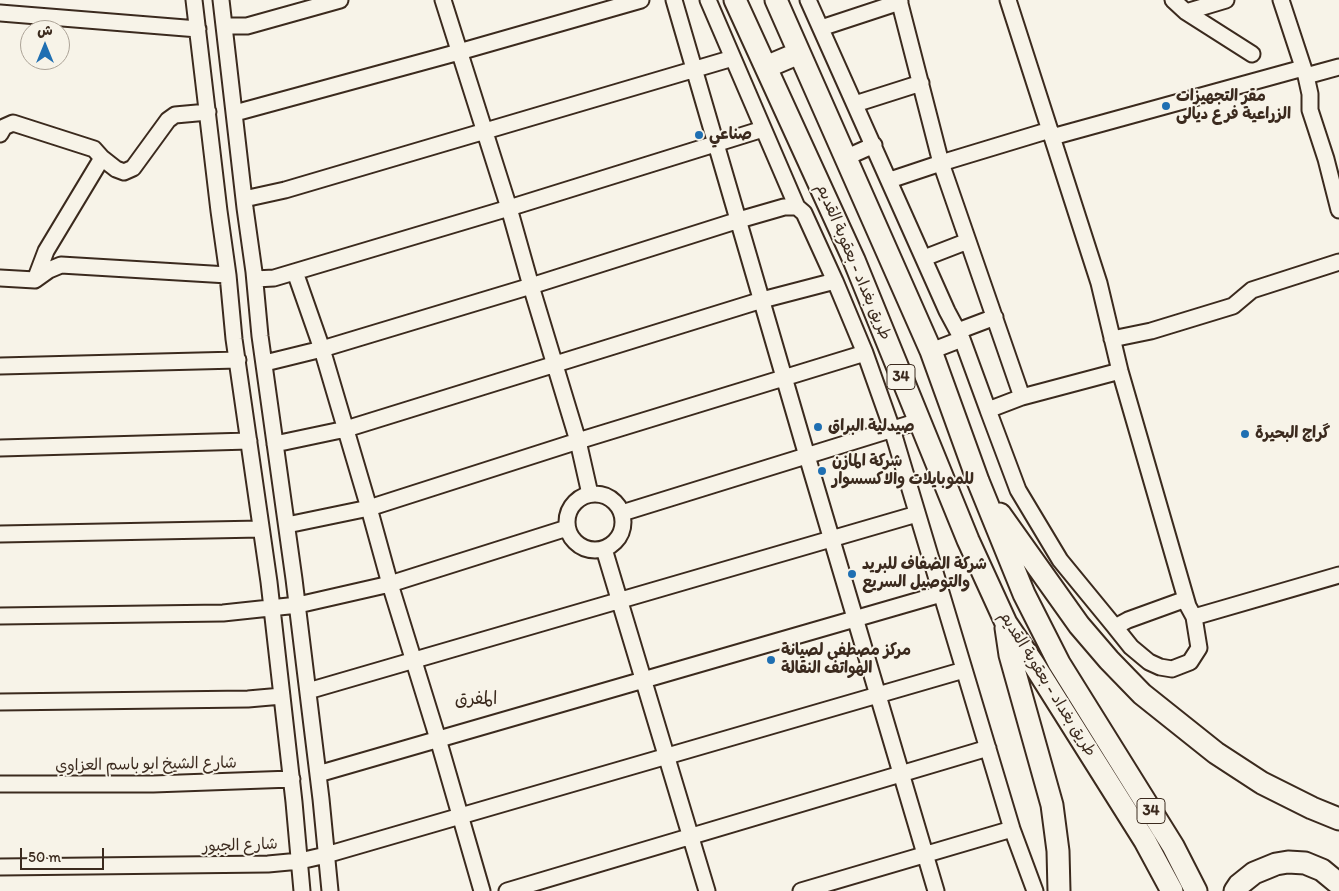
<!DOCTYPE html>
<html>
<head>
<meta charset="utf-8">
<style>
	body { margin:0 }
	#map { position:relative; width:1339px; height:891px; overflow:hidden; background:#f7f3e8; font-family:Itim,"Playpen Sans Arabic",sans-serif }
	canvas { display:block }
	.north { position:absolute; left:20px; top:20px; width:50px; height:50px; box-sizing:border-box; background:#f7f3e8; border:1px solid #aca397; border-radius:50%; rotate:0deg; font-size:14px; font-weight:700; line-height:20px; text-align:center; color:#3b2a1e }
	.north::after { content:''; display:block; margin:auto; width:18px; height:22px; background:#1f6fb2; clip-path:polygon(50% 0,100% 100%,50% 72%,0 100%) }
	.scale { position:absolute; left:20px; top:848px; width:84px; height:22px; box-sizing:border-box; border:2px solid #3b2a1e; border-top:0; padding-left:6px; font-size:15px; line-height:18px; white-space:nowrap; color:#3b2a1e; -webkit-text-stroke:4px #f7f3e8; paint-order:stroke }
</style>
</head>
<body>
<div id="map">
<canvas width="1339" height="891"></canvas>
<div class="north">ش</div>
<div class="scale">50 m</div>
</div>
<script>
const context = document.querySelector('canvas').getContext('2d');
context.lineJoin = 'round';
const toPath = rows => new Path2D(rows.map(r => 'M' + r).join(''));
function strokePath(path, color, width, dash) { context.strokeStyle = color; context.lineWidth = width; context.lineCap = dash ? 'butt' : 'round'; context.setLineDash(dash || []); context.stroke(path); }
function drawText(font, color, halo, rows, align = 'center') {
  context.font = font + ' Itim,"Playpen Sans Arabic",sans-serif'; context.lineWidth = 4; context.setLineDash([]); context.textBaseline = 'middle'; context.strokeStyle = halo; context.fillStyle = color; for (const [text, x, y, turn = 0] of rows) {
    context.save(); context.translate(x, y); context.rotate((+turn || 0) * Math.PI / 180); context.textAlign = isNaN(turn) ? turn : align; if (halo) context.strokeText(text, 0, 0); context.fillText(text, 0, 0); context.restore();
  }
}
const minor = toPath([
	[194,0,219,211,228,275,234,339,269,582,294,802,302,891],
	[221,0,245,208,254,272,260,336,294,579,321,799,330,891],
	[443,0,509,208,531,286,578,441,590,494],
	[674,0,807,456,936,891],
	[708,0,797,207,804,213,835,281,865,353,892,429,1012,829,1035,891],
	[808,0,947,311,962,339,988,410,1022,397],
	[899,0,941,163,1022,397,1120,371],
	[1008,0,1099,283,1120,371,1188,606,1194,617,1339,575],
	[1173,0,1186,12,1252,54],
	[1281,0,1306,76,1310,94,1310,110,1326,159,1339,210],
	[1186,12,1226,0],
	[0,13,198,29],
	[224,26,247,26,340,0],
	[821,28,900,2],
	[1306,76,1339,67],
	[855,104,921,83],
	[235,113,459,52,641,0],
	[0,134,4,127,13,123,94,149,102,158,46,251,35,280],
	[1052,137,1303,68],
	[102,158,116,169,124,172,133,168,168,120,175,115,208,112],
	[845,158,874,145],
	[890,180,941,163,1050,130],
	[244,199,285,190,733,58],
	[924,258,968,241],
	[295,272,322,349,369,508,390,584,438,739,482,891],
	[0,278,35,280,49,270,61,265,228,275],
	[255,279,274,278,509,208,763,129],
	[958,331,995,317],
	[1112,339,1151,331,1233,306,1252,290,1339,262],
	[931,351,962,339],
	[265,363,322,349,531,286,739,220,784,207,797,207],
	[0,366,238,360],
	[988,410,1018,490,1060,560,1115,627],
	[275,444,346,429,762,300,835,281],
	[0,448,249,441],
	'567 522a28 28 0 1 1 56 0a28 28 0 1 1-56 0Z',
	[622,513,919,421],
	[287,525,369,508,578,441,865,353],
	[0,534,261,529],
	[604,549,707,891],
	[1186,599,1128,620,1115,627,1131,647,1149,662,1160,667,1172,669,1190,662,1199,648,1194,617],
	[0,616,223,613,298,605,390,584,567,528],
	[308,691,917,514],
	[0,702,248,699,282,696],
	[318,774,941,594],
	[0,784,153,784,292,779],
	[0,867,268,864,300,861,326,855,964,670],
	[507,891,988,748],
	[801,891,1012,829]
]);
const highway = toPath([
	[735,0,854,260,968,540,1006,623,1033,663,1145,841,1172,891],
	[776,0,931,351,978,481,1024,594,1059,663,1173,846,1196,891],
	[766,67,799,53],
	[1000,514,1079,625,1109,660,1142,694,1216,753,1262,783,1312,808,1339,819],
	[1006,628,1010,655,1052,805,1058,851,1059,891],
	[1235,891,1239,885,1254,873,1276,864,1288,862,1305,863,1322,870,1339,884]
]);
const markers = [
	[1166,106,5,"#1f6fb2"],
	[699,135,5,"#1f6fb2"],
	[818,427,5,"#1f6fb2"],
	[1245,434,5,"#1f6fb2"],
	[822,471,5,"#1f6fb2"],
	[852,574,5,"#1f6fb2"],
	[771,660,5,"#1f6fb2"]
];
const shields = [
	[901,377,28],
	[1151,811,28]
];
const shieldNames = [
	["34",901,377],
	["34",1151,811]
];
const poiNames = [
	["مقر التجهيزات",1176,97],
	["الزراعية فرع ديالى",1176,115],
	["صناعي",709,135],
	["صيدلية البراق",828,427],
	["گراج البحيرة",1255,434],
	["شركة المازن",832,462],
	["للموبايلات والاكسسوار",832,480],
	["شركة الضفاف للبريد",862,565],
	["والتوصيل السريع",862,583],
	["مركز مصطفى لصيانة",781,651],
	["الهواتف النقالة",781,669]
];
const streetNames = [
	["طريق بغداد - بعقوبة القديم",853,262,67],
	["طريق بغداد - بعقوبة القديم",1047,684,58],
	["شارع الشيخ ابو باسم العزاوي",146,765,-1],
	["شارع الجبور",240,846,-2]
];
const neighbourhoodNames = [
	["المفرق",476,699]
];
strokePath(minor, '#3b2a1e', 19);
strokePath(highway, '#3b2a1e', 25);
strokePath(minor, '#f7f3e8', 15);
strokePath(highway, '#f7f3e8', 21);
for (const [x, y, r, color] of markers) { const dot = new Path2D(); dot.arc(x, y, r, 0, 2 * Math.PI); context.fillStyle = color; context.fill(dot); strokePath(dot, '#f7f3e8', 2); }
for (const [x, y, w] of shields) { const box = new Path2D(); box.roundRect(x - w / 2, y - 12.5, w, 25, 4); context.fillStyle = '#f7f3e8'; context.fill(box); strokePath(box, '#3b2a1e', 1); }
drawText('bold 15px', '#3b2a1e', null, shieldNames);
drawText('bold 16px', '#3b2a1e', '#f7f3e8', poiNames, 'left');
drawText('16px', '#3b2a1e', '#f7f3e8', streetNames);
drawText('18px', '#3b2a1e', '#f7f3e8', neighbourhoodNames);
</script>
</body>
</html>
